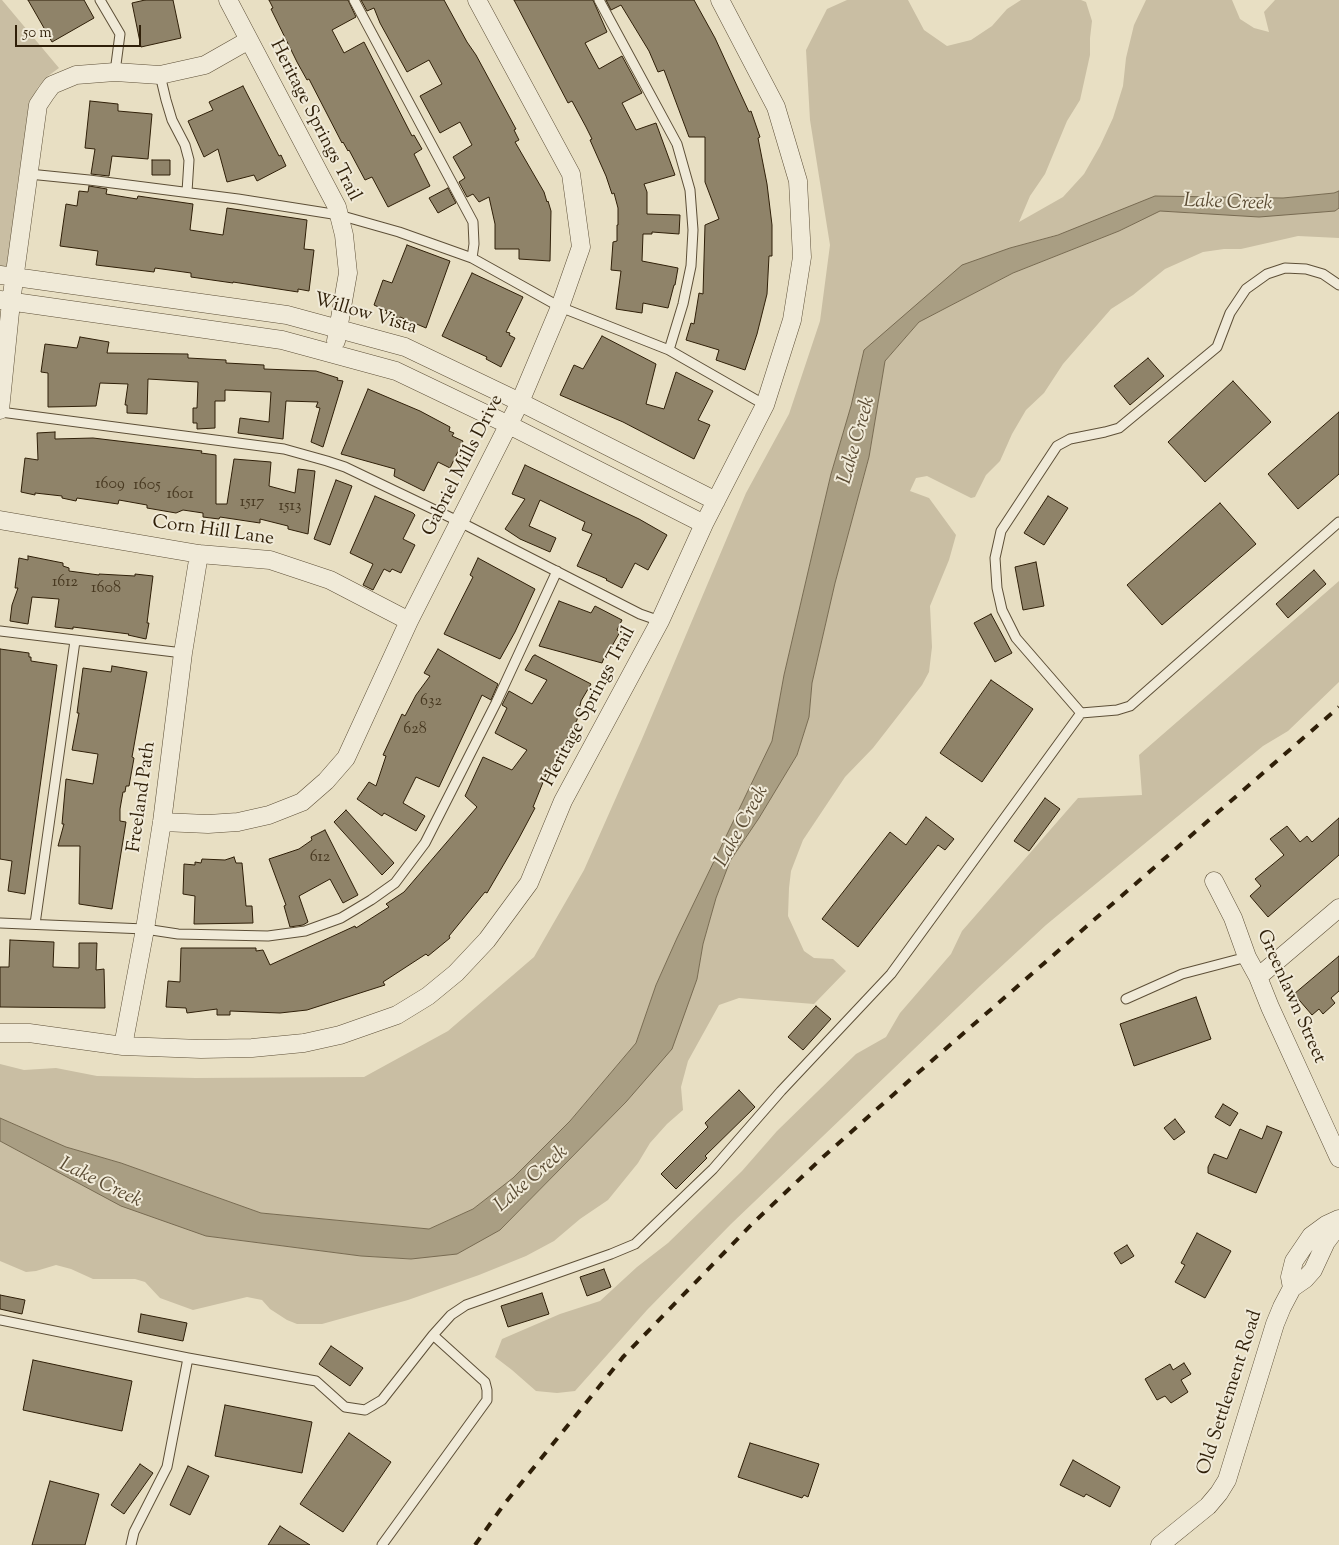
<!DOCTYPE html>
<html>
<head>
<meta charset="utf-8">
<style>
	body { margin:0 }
	#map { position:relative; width:1339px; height:1545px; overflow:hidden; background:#e8dfc3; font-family:"Sorts Mill Goudy",serif }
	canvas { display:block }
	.scale { position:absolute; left:15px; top:25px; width:126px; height:22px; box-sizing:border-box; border:2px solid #2f1f08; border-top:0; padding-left:6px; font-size:15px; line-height:18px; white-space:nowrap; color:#2f1f08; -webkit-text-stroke:4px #f0ead8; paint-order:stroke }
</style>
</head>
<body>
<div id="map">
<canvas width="1339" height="1545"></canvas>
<div class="scale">50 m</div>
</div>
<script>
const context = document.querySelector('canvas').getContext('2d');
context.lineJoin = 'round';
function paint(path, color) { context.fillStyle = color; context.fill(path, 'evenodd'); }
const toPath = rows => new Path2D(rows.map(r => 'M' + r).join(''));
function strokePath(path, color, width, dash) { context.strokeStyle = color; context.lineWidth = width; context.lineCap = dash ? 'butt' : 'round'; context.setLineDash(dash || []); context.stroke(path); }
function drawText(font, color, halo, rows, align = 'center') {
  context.font = font + ' "Sorts Mill Goudy",serif'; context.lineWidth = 4; context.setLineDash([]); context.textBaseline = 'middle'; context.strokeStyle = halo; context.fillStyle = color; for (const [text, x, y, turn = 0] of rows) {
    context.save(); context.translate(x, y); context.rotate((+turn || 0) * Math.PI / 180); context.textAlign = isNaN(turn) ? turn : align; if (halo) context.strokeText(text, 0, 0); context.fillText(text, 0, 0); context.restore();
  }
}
const green = toPath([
	[0,0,2,0,59,68,48,76,38,87,31,101,17,187,10,264,6,270,0,271],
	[847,0,908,0,924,30,947,46,971,40,992,26,1007,9,1021,0,1081,0,1086,2,1092,21,1090,38,1090,55,1080,100,1067,121,1045,174,1030,196,1019,222,1063,197,1084,174,1100,146,1113,118,1123,86,1126,58,1134,25,1146,0,1232,0,1240,19,1254,28,1269,32,1264,12,1275,0,1339,0,1339,191,1334,193,1283,198,1197,196,1010,248,864,350,851,406,831,474,818,529,784,675,772,741,677,938,656,985,636,1043,570,1121,513,1178,473,1209,429,1229,261,1213,121,1163,66,1147,0,1118,0,1064,24,1070,56,1068,97,1076,196,1078,364,1077,448,1031,534,957,584,870,642,739,746,493,789,414,820,321,830,245,810,120,806,50,827,9],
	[1339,208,1339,238,1298,236,1241,249,1224,249,1203,252,1165,269,1133,295,1111,309,1063,364,1044,393,1026,410,1012,434,1000,461,986,475,975,497,971,498,927,476,916,478,910,491,929,498,956,535,949,560,930,606,932,647,929,672,922,685,873,748,845,777,803,840,791,871,789,888,788,916,804,951,814,958,833,959,846,971,814,1004,739,998,719,1005,688,1061,681,1087,683,1110,667,1124,650,1143,638,1163,608,1200,580,1219,554,1241,526,1256,479,1275,408,1300,322,1324,297,1324,287,1320,270,1309,262,1300,247,1297,193,1310,160,1298,145,1282,135,1279,93,1279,71,1269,56,1265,36,1271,26,1272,0,1261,0,1141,206,1236,361,1256,411,1259,500,1230,626,1102,697,979,703,944,716,898,730,861,759,818,797,755,809,717,812,683,835,583,869,458,885,361,919,322,1013,273,1119,231,1160,210,1197,214,1335,211],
	[1339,581,1339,682,1288,731,1263,746,1046,925,980,986,731,1224,647,1310,575,1391,557,1393,536,1391,512,1370,495,1357,502,1339,560,1314,600,1301,637,1267,668,1243,742,1171,777,1131,856,1054,886,1037,900,1013,951,954,962,931,1078,798,1142,795,1139,755]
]);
const water = toPath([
	[1339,191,1339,208,1335,211,1259,217,1160,211,1119,231,1013,273,919,322,885,361,869,457,835,583,812,683,809,717,797,755,759,818,730,861,716,898,703,944,697,979,672,1049,626,1102,500,1230,457,1254,411,1259,361,1256,206,1236,121,1206,0,1141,0,1118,66,1147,121,1163,261,1213,429,1229,473,1209,513,1178,570,1121,636,1043,656,985,677,938,772,741,784,675,818,529,831,474,851,406,864,350,962,265,1010,248,1058,235,1155,196,1283,198,1334,193,1339,191]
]);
const building = toPath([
	[28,0,84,0,94,18,52,42,28,0],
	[145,0,173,0,181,38,141,47,132,3,145,0],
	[269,0,348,0,356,17,332,30,344,53,364,42,412,136,414,135,422,149,414,154,430,186,388,207,372,177,365,180,349,150,348,151,343,142,342,143,309,79,307,80,297,62,271,9,273,8,269,0],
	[361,0,444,0,467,42,476,55,516,129,514,130,519,140,515,142,544,192,547,202,548,201,551,211,550,261,519,259,519,249,495,249,495,224,489,197,479,202,473,194,467,197,459,182,465,178,453,157,472,145,460,122,440,133,420,96,442,84,429,60,407,72,380,23,374,8,367,11,361,0],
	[514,0,593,0,607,32,585,43,599,69,622,56,642,93,622,103,636,130,656,123,675,175,644,184,647,192,647,214,680,215,679,234,652,232,652,234,643,234,642,261,678,268,675,285,674,285,668,308,643,303,642,313,616,309,621,271,611,270,613,242,617,241,617,225,618,225,618,208,614,193,612,194,606,176,590,140,592,139,586,127,572,101,568,103,514,0],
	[606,0,694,0,715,38,749,112,751,111,760,137,758,138,767,184,772,225,772,256,769,256,767,294,757,334,745,370,716,360,719,350,686,340,691,323,694,324,699,293,703,294,705,225,719,219,705,182,705,137,689,137,664,70,658,72,649,51,621,5,611,10,606,0],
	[243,86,279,156,281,155,286,166,257,181,254,175,227,182,218,149,204,157,188,121,213,110,209,102,243,86],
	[90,101,118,104,118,111,152,114,148,159,112,156,109,176,91,174,95,149,85,148,90,101],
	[152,160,170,160,170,175,152,175,152,160],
	[89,186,107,189,106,194,137,199,138,196,193,204,190,230,223,235,227,208,307,220,304,249,314,250,309,291,298,289,298,292,233,282,233,283,191,277,191,273,155,268,154,272,96,265,98,251,60,246,66,204,77,206,79,191,88,192,89,186],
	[448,188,456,203,438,213,429,198,448,188],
	[407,245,450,261,426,328,400,317,399,318,386,314,387,311,374,305,383,280,392,283,407,245],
	[472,273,523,297,506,332,510,333,509,335,515,338,501,367,486,359,487,357,442,336,472,273],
	[602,336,656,364,646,404,664,409,676,372,713,391,698,420,710,425,694,459,623,422,560,395,574,365,583,369,602,336],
	[80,337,109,342,107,353,188,354,188,358,226,360,226,363,264,365,264,369,316,371,338,378,337,380,343,381,323,447,311,442,320,408,316,407,318,402,286,401,283,439,238,433,240,418,269,422,271,392,225,390,225,401,215,401,215,428,197,429,197,423,193,423,193,408,197,408,198,382,148,379,147,414,127,413,127,405,125,405,128,384,100,383,96,406,48,407,48,373,41,372,45,344,77,348,80,337],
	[1148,358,1164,376,1130,405,1114,386,1148,358],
	[1233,381,1271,422,1205,482,1168,442,1233,381],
	[368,389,420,411,450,427,449,431,454,433,452,436,463,441,450,468,438,462,424,491,394,476,395,469,341,454,368,389],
	[1339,412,1339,474,1298,509,1268,474,1339,412],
	[55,432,55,439,93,438,202,451,201,453,216,455,216,504,227,504,234,459,271,462,269,486,295,493,298,469,315,471,308,534,288,529,288,526,260,519,260,523,220,517,219,519,203,517,203,513,183,510,176,513,147,508,147,505,119,500,118,504,77,498,76,501,62,498,62,496,35,493,35,495,21,492,25,458,38,460,37,433,55,432],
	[525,465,639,519,667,535,648,570,635,563,622,588,606,580,607,579,577,566,592,534,582,530,585,522,540,500,529,526,556,538,550,552,520,539,505,529,525,499,512,494,525,465],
	[336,480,352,486,330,545,314,539,336,480],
	[375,496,413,513,415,515,403,539,415,545,401,573,392,569,390,572,384,569,373,590,363,585,373,564,350,553,375,496],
	[1048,496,1068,508,1044,545,1024,533,1048,496],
	[1220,503,1256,544,1162,625,1127,585,1220,503],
	[28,556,63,563,63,566,69,568,69,571,99,575,99,574,135,576,135,574,153,576,147,623,149,623,146,639,128,635,129,634,73,627,73,629,55,627,59,599,32,597,28,624,10,621,12,605,18,588,15,588,19,558,28,560,28,556],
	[478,558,535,589,515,632,500,659,444,634,473,577,470,575,478,558],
	[1036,562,1044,606,1023,610,1015,567,1036,562],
	[1314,570,1326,584,1288,618,1276,604,1314,570],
	[559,601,591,613,595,606,622,620,617,630,620,632,612,646,609,645,602,663,539,646,559,601],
	[991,614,1012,653,995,662,974,623,991,614],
	[0,649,29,653,29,657,31,657,31,661,57,665,25,894,8,891,12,861,0,859,0,649],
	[438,649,498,684,491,700,482,695,439,787,416,777,403,803,425,816,416,831,384,813,382,816,357,799,369,782,376,786,386,756,383,755,402,714,405,716,416,695,430,676,424,673,438,649],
	[535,655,591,684,581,701,577,720,550,771,548,770,533,807,535,808,518,840,487,893,485,892,449,936,450,938,428,956,426,954,383,982,385,985,307,1010,280,1013,230,1011,230,1015,217,1015,217,1009,187,1013,186,1008,166,1007,168,981,180,982,181,948,256,948,256,951,263,950,270,965,355,926,356,928,389,907,386,904,404,892,477,807,465,796,483,757,512,770,527,750,495,733,507,708,502,705,509,691,532,704,547,680,525,670,533,656,535,655],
	[112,666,147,672,132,757,134,758,129,786,126,786,125,792,123,792,120,809,120,821,126,822,112,909,79,904,80,846,58,846,64,824,62,824,66,779,93,784,98,754,72,750,79,713,77,713,83,668,111,672,112,666],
	[991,680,1033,709,982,782,940,753,991,680],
	[1045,798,1060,809,1029,851,1014,841,1045,798],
	[346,810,394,863,382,875,334,822,346,810],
	[926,817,954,839,945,850,938,845,858,947,822,919,890,832,906,845,926,817],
	[1339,818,1339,855,1268,917,1250,896,1261,886,1255,879,1284,855,1270,839,1287,826,1300,842,1307,836,1312,842,1339,818],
	[325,830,358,895,343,903,330,879,299,896,308,922,303,925,290,927,284,906,286,905,269,859,299,849,312,840,311,837,325,830],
	[234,857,236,863,242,863,246,906,252,906,253,923,194,924,195,896,183,894,184,864,195,865,195,862,201,863,202,859,225,860,234,857],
	[10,940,54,942,53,967,79,968,79,943,97,943,96,970,104,969,105,1008,0,1007,0,967,9,967,10,940],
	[1339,956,1339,991,1331,998,1335,1003,1323,1014,1319,1009,1312,1015,1294,994,1339,956],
	[1196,997,1211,1039,1134,1066,1120,1024,1196,997],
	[816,1006,831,1019,803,1050,788,1037,816,1006],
	[739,1090,755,1107,705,1156,707,1158,676,1189,661,1174,708,1127,705,1123,739,1090],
	[1223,1104,1238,1113,1230,1126,1215,1117,1223,1104],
	[1175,1119,1185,1132,1174,1140,1164,1128,1175,1119],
	[1267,1126,1282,1132,1256,1193,1208,1173,1208,1167,1214,1154,1227,1159,1240,1129,1262,1139,1267,1126],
	[1197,1233,1231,1251,1205,1298,1175,1282,1185,1265,1181,1263,1197,1233],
	[1127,1245,1134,1256,1121,1264,1114,1253,1127,1245],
	[604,1269,611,1287,587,1296,580,1277,604,1269],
	[542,1293,549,1314,508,1327,501,1306,542,1293],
	[0,1295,25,1300,22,1314,0,1309,0,1295],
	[141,1314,187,1323,183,1341,138,1332,141,1314],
	[331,1346,363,1368,350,1386,319,1364,331,1346],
	[33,1360,132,1381,122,1431,23,1410,33,1360],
	[1184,1363,1191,1374,1181,1380,1188,1392,1171,1403,1165,1396,1157,1400,1145,1379,1170,1364,1173,1370,1184,1363],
	[225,1405,312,1422,302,1473,215,1456,225,1405],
	[349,1433,391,1462,343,1532,300,1504,349,1433],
	[750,1443,819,1464,808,1497,804,1495,802,1498,738,1477,750,1443],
	[1073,1460,1120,1487,1110,1507,1086,1494,1084,1497,1060,1485,1073,1460],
	[140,1464,153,1473,124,1514,111,1505,140,1464],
	[188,1466,209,1476,190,1515,170,1505,188,1466],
	[50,1481,99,1494,85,1545,32,1545,50,1481],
	[280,1526,286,1530,310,1545,268,1545,280,1526]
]);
const service = toPath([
	[100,0,120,34,115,72],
	[354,0,473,222,474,244,472,258],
	[599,0,677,144,690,190,693,230,691,266,683,304,669,350],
	[160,75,166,100,172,120,185,145,189,160,187,192],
	[29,174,89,180,238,199,339,215,399,232,472,258,560,307,669,350,765,405],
	[0,412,284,449,327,461,345,467,460,522,640,614,660,621],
	[0,631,183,653],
	[1081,713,1016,638,1002,610,997,588,995,558,1001,531,1057,446,1070,439,1105,432,1119,428,1217,347,1230,313,1246,289,1267,274,1285,268,1306,269,1323,274,1339,285],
	[1081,713,1117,710,1130,706,1339,522],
	[0,923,145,929,178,934,268,936,305,931,341,918,371,900,395,883,425,843,496,703,557,571],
	[35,924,75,641],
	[1126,999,1182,974,1247,957],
	[0,1320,188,1358,316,1381,345,1407,365,1410,382,1400,433,1335,451,1315,466,1305,611,1254,635,1244,713,1169,781,1091,891,974,1081,713],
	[131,1545,134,1532,167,1467,188,1358],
	[382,1545,487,1400,487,1390,485,1382,433,1335]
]);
const minor = toPath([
	[228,0,337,207,344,235,348,273,336,341],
	[0,275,287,315,405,347,520,402,716,501],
	[0,300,282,340,396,371,509,425,704,524],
	[0,410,11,302,38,105,46,93,52,85,76,75,115,72,160,75,205,65,249,40],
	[0,520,199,554,270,560,330,580,409,621],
	[162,822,208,824,238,822,269,815,302,802,326,781,346,758,409,621,520,402,560,307,581,247,571,174,477,0],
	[1214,881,1233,918,1247,957,1258,977,1270,1007,1339,1158],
	[1258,977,1339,908],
	[0,1033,29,1033,123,1046,201,1049,252,1048,304,1043,340,1035,397,1015,428,996,456,973,487,940,529,883,563,801,660,621,704,524,765,405,792,320,802,257,798,181,776,107,720,0],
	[123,1046,145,929,162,822,183,653,199,554],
	[1292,1288,1290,1277,1294,1261,1311,1236,1326,1225,1339,1219],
	[1160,1545,1208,1506,1219,1493,1227,1480,1275,1324,1282,1307,1292,1288,1305,1279,1313,1270,1326,1242,1335,1230,1337,1222]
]);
const rail = toPath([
	[475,1545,505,1503,623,1357,752,1224,823,1157,912,1078,1339,707]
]);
const numberNames = [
	["1609",110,485],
	["1605",147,486],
	["1601",180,495],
	["1517",252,503],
	["1513",290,507],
	["1612",65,583],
	["1608",106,589],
	["632",431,702],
	["628",415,730],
	["612",320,858]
];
const streetNames = [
	["Heritage Springs Trail",314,121,63],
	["Willow Vista",365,315,16],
	["Gabriel Mills Drive",464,466,-63],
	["Corn Hill Lane",213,532,8],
	["Heritage Springs Trail",590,707,-62],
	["Freeland Path",143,797,-82],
	["Greenlawn Street",1290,997,66],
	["Old Settlement Road",1231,1393,-72]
];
const waterNames = [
	["Lake Creek",1228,204,2],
	["Lake Creek",858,441,-74],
	["Lake Creek",743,827,-61],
	["Lake Creek",532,1180,-41],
	["Lake Creek",100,1184,26]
];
paint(green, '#c9bea3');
paint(water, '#a99e83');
strokePath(water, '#786b52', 1);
paint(building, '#8f8369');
strokePath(building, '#2f1f08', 1);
strokePath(service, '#5d4f37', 11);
strokePath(minor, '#5d4f37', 19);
strokePath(service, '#f0ead8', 9);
strokePath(minor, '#f0ead8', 18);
strokePath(rail, '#2f1f08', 4, [9, 9]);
drawText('16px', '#473820', null, numberNames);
drawText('19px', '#2f1f08', '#f0ead8', streetNames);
drawText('italic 20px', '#5a4b33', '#f0ead8', waterNames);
</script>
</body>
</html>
